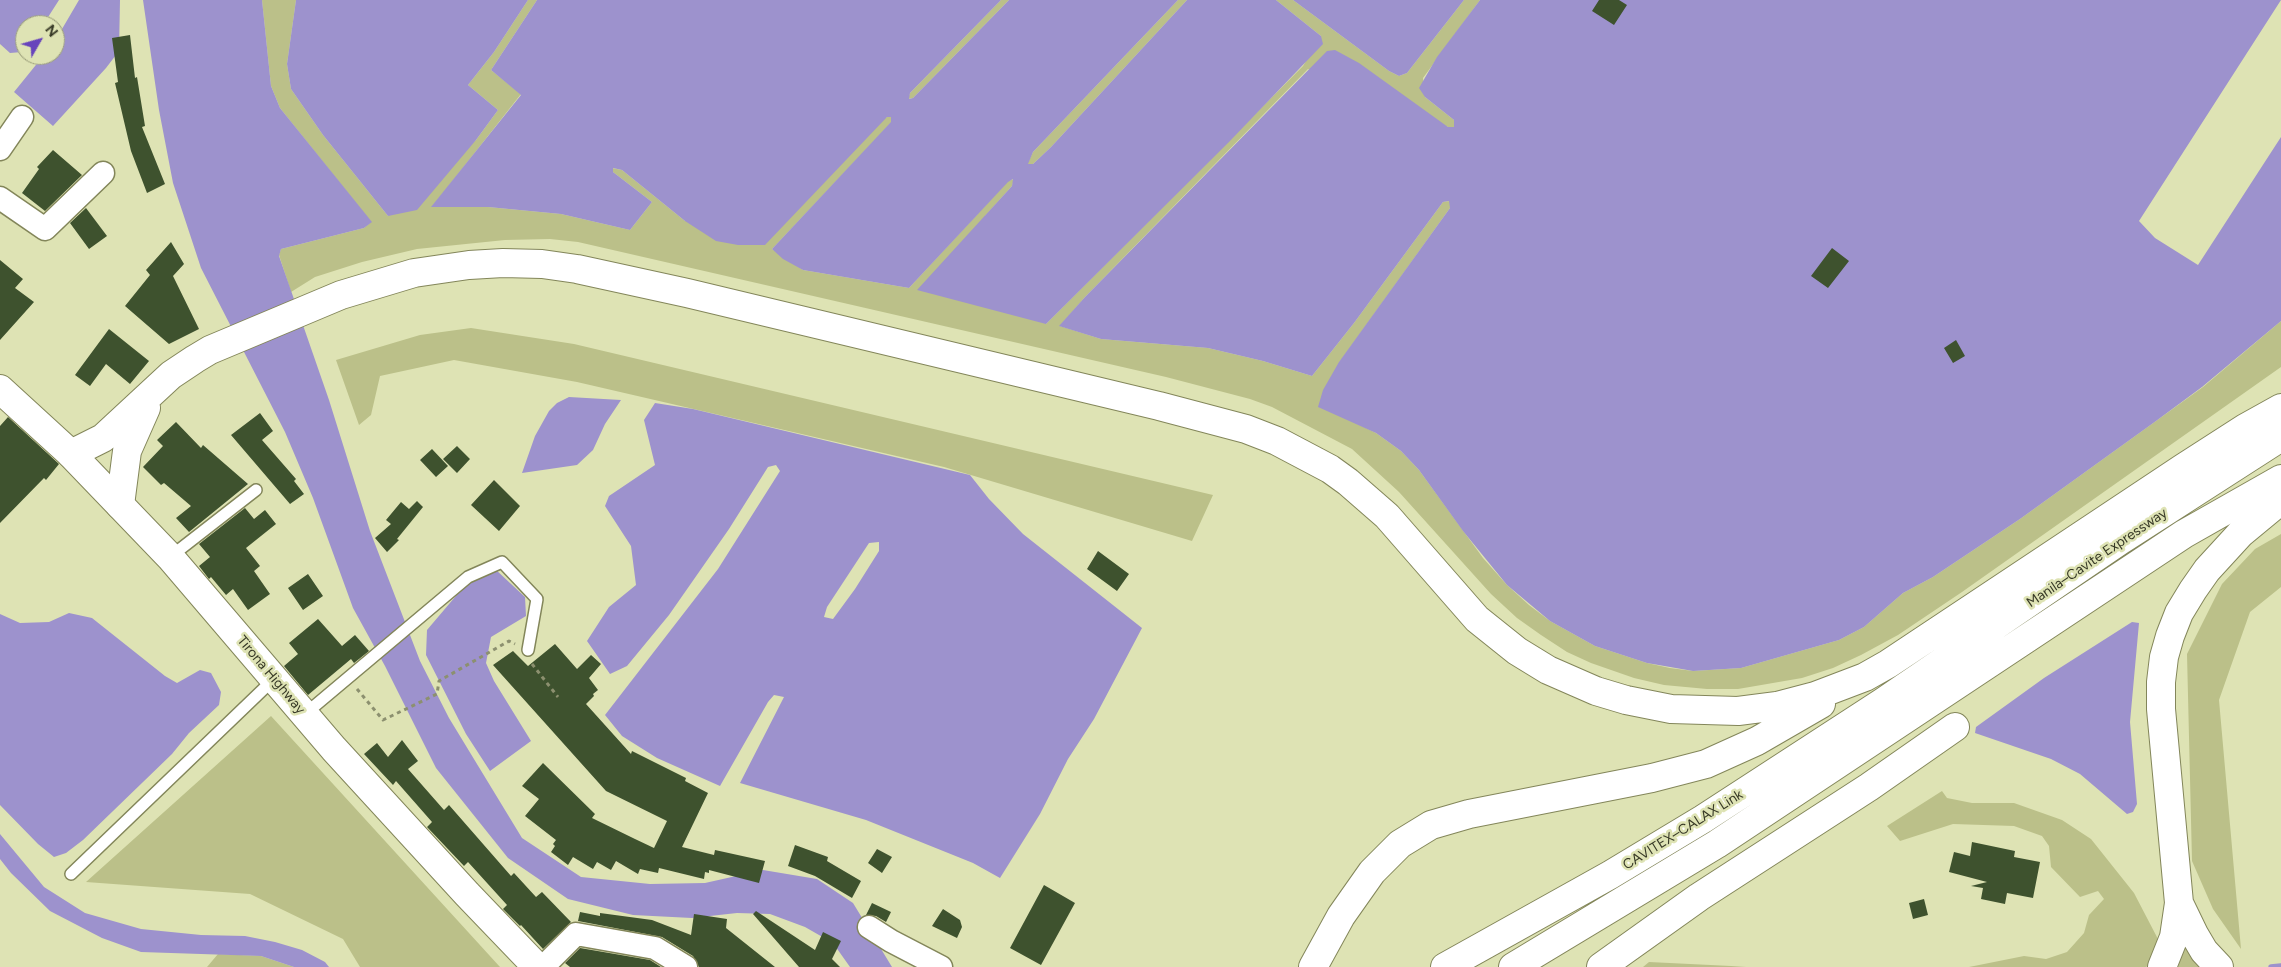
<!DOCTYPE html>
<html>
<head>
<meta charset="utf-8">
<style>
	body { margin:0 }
	#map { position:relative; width:2281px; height:967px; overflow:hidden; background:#dee3b4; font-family:Figtree,sans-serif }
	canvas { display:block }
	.north { position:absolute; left:15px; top:15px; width:50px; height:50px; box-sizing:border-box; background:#dee3b4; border:1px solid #9b9f7b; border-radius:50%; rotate:52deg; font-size:14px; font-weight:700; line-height:20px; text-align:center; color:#373926 }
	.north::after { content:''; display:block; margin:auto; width:18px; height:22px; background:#6743bc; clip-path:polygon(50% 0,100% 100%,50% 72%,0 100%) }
</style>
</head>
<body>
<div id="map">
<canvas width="2281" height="967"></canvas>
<div class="north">N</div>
</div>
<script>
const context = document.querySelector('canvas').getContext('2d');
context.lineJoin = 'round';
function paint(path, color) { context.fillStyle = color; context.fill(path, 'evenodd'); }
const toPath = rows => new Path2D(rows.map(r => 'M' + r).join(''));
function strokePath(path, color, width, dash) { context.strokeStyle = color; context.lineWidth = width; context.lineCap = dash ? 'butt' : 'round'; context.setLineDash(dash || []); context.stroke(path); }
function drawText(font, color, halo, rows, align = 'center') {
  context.font = font + ' Figtree,sans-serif'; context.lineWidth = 5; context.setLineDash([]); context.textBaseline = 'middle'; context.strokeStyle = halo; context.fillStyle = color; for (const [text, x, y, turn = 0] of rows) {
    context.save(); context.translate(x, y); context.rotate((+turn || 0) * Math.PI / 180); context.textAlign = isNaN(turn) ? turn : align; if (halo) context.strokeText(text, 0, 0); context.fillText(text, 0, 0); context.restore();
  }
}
const green = toPath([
	[262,0,296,0,287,64,291,89,323,135,388,216,476,140,498,110,468,85,494,52,528,0,537,0,491,70,521,94,432,207,488,207,561,214,630,230,652,202,613,172,612,168,622,170,685,221,887,117,892,117,892,122,772,249,803,270,909,288,1008,181,1014,179,1012,186,985,216,1046,324,1303,66,1321,36,1276,0,1293,0,1389,71,1399,76,1407,73,1464,0,1480,0,1423,78,1425,97,1454,120,1454,127,1448,127,1308,69,1085,297,1060,326,1101,339,1208,348,1263,361,1312,376,1354,323,1443,202,1450,201,1450,208,1339,363,1350,420,1376,433,1401,451,1419,470,1483,558,1507,585,1529,605,1550,621,1595,646,1647,663,1670,668,1693,671,1741,668,1839,640,1864,627,1903,593,1933,577,2020,519,2156,421,2203,387,2281,321,2281,367,1962,592,1898,635,1861,655,1833,668,1802,678,1738,689,1707,689,1664,685,1634,678,1591,663,1567,652,1541,635,1517,618,1491,594,1399,492,1352,449,1272,407,1250,399,1166,377,578,242,550,239,505,240,417,249,362,262,315,277,291,292,279,255,281,249,364,228,371,222,280,108,271,86],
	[1001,0,1009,0,913,98,908,99,910,93],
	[1178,0,1187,0,1051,147,1033,164,1027,164,1033,152],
	[471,328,574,344,1213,495,1192,541,944,467,577,382,454,360,380,376,371,415,359,425,336,360,420,335],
	[2281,534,2281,587,2250,612,2219,700,2241,949,2213,909,2192,861,2187,654,2222,584,2255,549],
	[271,716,500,967,360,967,343,939,250,894,86,882],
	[1942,791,1947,798,1972,803,2014,803,2062,820,2091,839,2134,893,2159,941,2151,963,2146,967,1969,967,2024,956,2046,959,2067,952,2084,933,2089,915,2104,899,2098,891,2080,897,2051,867,2049,846,2042,836,2014,826,1953,824,1900,841,1887,826],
	[2185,945,2207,967,2178,967],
	[218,954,261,956,294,967,207,967],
	[1649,962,1731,966,1746,967,1643,967]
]);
const water = toPath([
	[0,0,59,0,43,25,25,25,25,49,22,52,10,53,0,44],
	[79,0,120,0,119,51,106,68,53,126,14,92,44,55,55,55,55,41],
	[143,0,262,0,271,86,280,108,372,222,364,228,281,249,279,256,329,400,370,531,420,661,449,718,522,838,581,877,650,884,705,883,763,870,817,879,853,903,892,967,850,967,833,943,805,927,770,914,737,913,692,918,633,915,568,899,508,858,436,768,385,666,353,608,313,498,285,432,201,268,173,183,159,110],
	[296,0,528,0,494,52,468,85,498,110,476,140,417,210,388,216,323,135,291,89,287,64],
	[537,0,1001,0,910,93,909,99,913,98,1009,0,1178,0,1033,152,1028,164,1033,164,1051,147,1187,0,1276,0,1321,36,1323,44,1229,142,1046,324,917,290,1012,186,1013,179,1008,182,909,288,803,270,783,259,772,249,891,122,891,117,887,117,765,245,738,245,716,241,685,221,622,170,613,168,613,172,652,202,630,230,561,214,488,207,431,207,521,95,491,70],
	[1293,0,1464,0,1407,73,1399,76,1389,71],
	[1480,0,2281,0,2139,221,2155,238,2198,265,2281,137,2281,321,2202,387,2156,421,2020,519,1933,577,1903,593,1864,627,1839,640,1741,668,1693,671,1647,663,1595,646,1550,621,1507,585,1463,531,1419,470,1401,451,1376,433,1318,407,1323,390,1339,362,1450,208,1449,201,1443,202,1354,323,1312,376,1263,361,1208,348,1101,339,1059,326,1085,297,1327,51,1335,50,1359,63,1448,127,1454,127,1454,120,1425,97,1419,88,1437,57],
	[569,397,621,400,605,424,593,450,577,465,522,473,535,436,549,411,557,403],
	[655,403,693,409,970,475,989,499,1023,534,1142,628,1094,719,1068,759,1040,814,1000,878,973,863,866,820,740,783,784,697,774,695,768,702,720,786,657,758,622,736,605,715,718,569,780,471,776,465,768,467,729,529,669,615,627,666,610,674,587,641,609,607,636,585,631,546,605,506,609,496,655,465,644,420],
	[879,542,879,551,855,589,833,619,824,617,827,607,869,543],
	[495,569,525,597,526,616,491,637,486,663,494,681,531,741,490,771,466,734,426,655,427,630,472,577],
	[69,613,92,618,165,676,177,683,200,670,211,673,221,692,219,705,189,733,172,754,83,840,66,853,54,857,38,844,0,805,0,614,20,623,49,622],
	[2132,622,2139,623,2130,722,2137,804,2133,812,2127,814,2080,774,2051,759,1975,733,1976,727,2044,678],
	[0,834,44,887,85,913,141,929,201,935,245,936,275,942,302,950,325,962,329,967,294,967,261,956,141,952,102,938,50,911,11,873,0,859]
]);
const stream = toPath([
	[2271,967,2281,966]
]);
const building = toPath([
	[1599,0,1619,0,1627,5,1614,25,1592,11],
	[130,35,135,78,137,77,145,126,142,127,165,184,147,193,131,151,115,83,118,82,112,38],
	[53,150,82,175,45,211,22,193,39,169,37,167],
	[86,208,107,236,89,249,70,223],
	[171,242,184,264,173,276,199,329,169,344,125,306,150,275,146,270],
	[1832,248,1849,261,1828,288,1811,276],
	[0,260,23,279,15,288,34,302,0,340],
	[109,329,149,361,130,384,106,364,90,386,75,375],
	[1956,340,1965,356,1953,363,1944,348],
	[260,413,273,431,262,440,296,479,294,481,304,494,290,504,231,435],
	[8,417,59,464,46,480,44,478,0,523,0,426],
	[176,422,201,448,203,445,248,484,189,532,176,518,191,506,164,483,161,485,143,467,163,446,157,440],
	[457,446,470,459,457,473,443,459],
	[432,449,448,466,436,477,420,460],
	[494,480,520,506,499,531,471,505],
	[417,501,423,507,397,539,399,540,387,552,375,538,391,524,386,520,401,502,409,509],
	[245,508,254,519,265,510,276,524,246,548,260,566,254,571,270,594,248,610,233,589,226,595,211,577,209,579,199,566,210,557,199,544],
	[1098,551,1129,574,1117,591,1087,569],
	[308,574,323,596,303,610,288,588],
	[318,619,342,646,355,635,369,651,354,663,351,659,308,695,284,666,298,654,289,643],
	[555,644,577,669,591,655,601,664,589,678,598,690,593,694,594,696,586,704,631,754,632,751,686,778,685,781,708,793,682,847,714,855,715,850,765,861,759,883,709,870,709,873,705,872,704,879,659,868,658,873,640,869,638,874,616,861,611,870,597,862,593,869,573,857,568,865,551,852,555,846,553,844,556,840,525,816,539,799,522,786,543,763,595,814,592,818,635,839,654,848,667,821,606,791,493,665,513,651,528,666],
	[402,740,418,761,408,769,444,810,449,805,511,876,514,873,536,897,542,892,571,922,543,949,521,925,520,926,503,909,507,905,468,862,464,866,427,827,432,822,396,781,393,785,364,754,377,743,388,757],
	[1972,842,2015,851,2014,857,2040,862,2033,898,2007,893,2005,904,1981,899,1983,888,1971,886,1987,882,1949,872,1954,852,1970,856],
	[795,845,828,857,827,861,861,881,852,898,815,876,788,866],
	[877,849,892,857,882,873,868,863],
	[1044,885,1075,903,1041,965,1010,948],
	[1924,899,1928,915,1913,919,1909,903],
	[872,903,891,912,886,922,876,916,866,915],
	[943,909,960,920,962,927,957,938,932,926],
	[756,911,815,950,823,932,841,941,832,959,840,967,799,967,753,914],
	[580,912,600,916,600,913,652,920,691,935,694,914,727,919,726,928,775,967,699,967,693,956,662,937,578,921],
	[580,948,650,960,661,967,570,967,565,963]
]);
const path = toPath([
	[532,664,558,697],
	[357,689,383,720,437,694,439,681,509,641,515,644]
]);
const lane = toPath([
	[170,557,256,490],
	[305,714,468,577,502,562,537,599,528,650],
	[71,874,275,678]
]);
const street = toPath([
	[0,149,22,117],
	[0,198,45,229,103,173],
	[869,927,891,941,941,967],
	[543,967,576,934,655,948,686,967]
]);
const secondary = toPath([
	[0,389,71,454,170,557,334,749,467,894,537,967]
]);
const highway = toPath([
	[71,454,103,438,171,375,195,359,210,350,341,295,414,273,469,265,503,263,542,264,577,269,687,293,1159,406,1246,429,1277,441,1330,469,1348,482,1387,516,1477,619,1517,651,1548,670,1596,691,1626,700,1671,709,1738,711,1777,706,1815,696,1865,677,1888,664,2183,468,2245,428,2281,408],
	[120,505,127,451,146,408],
	[2179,903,2194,934,2204,951,2219,967],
	[1313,967,1341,916,1372,872,1400,844,1431,825,1469,814,1652,778,1706,764,1757,741,1821,704],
	[1445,967,1610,875,1703,819,1883,702,2121,540,2281,437],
	[1513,967,1717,844,2184,534,2281,479],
	[1601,967,1699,897,1869,787,1955,727],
	[2162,967,2174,937,2179,903,2161,709,2161,682,2164,657,2170,636,2179,613,2193,590,2207,570,2240,534,2281,500]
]);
const streetNames = [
	["Manila–Cavite Expressway",2097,558,-34],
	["Tirona Highway",271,675,50],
	["CAVITEX–CALAX Link",1683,830,-32]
];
paint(green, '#bbc089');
paint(water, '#9d92cd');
strokePath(stream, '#9d92cd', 5.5);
paint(building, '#3e522e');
strokePath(lane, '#83865a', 14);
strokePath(street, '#83865a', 25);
strokePath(secondary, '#83865a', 30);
strokePath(highway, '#83865a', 30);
strokePath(path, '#8c906f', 3, [4, 4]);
strokePath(lane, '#fff', 11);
strokePath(street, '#fff', 22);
strokePath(secondary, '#fff', 28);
strokePath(highway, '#fff', 28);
drawText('14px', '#373926', '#dee3b4', streetNames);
</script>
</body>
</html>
